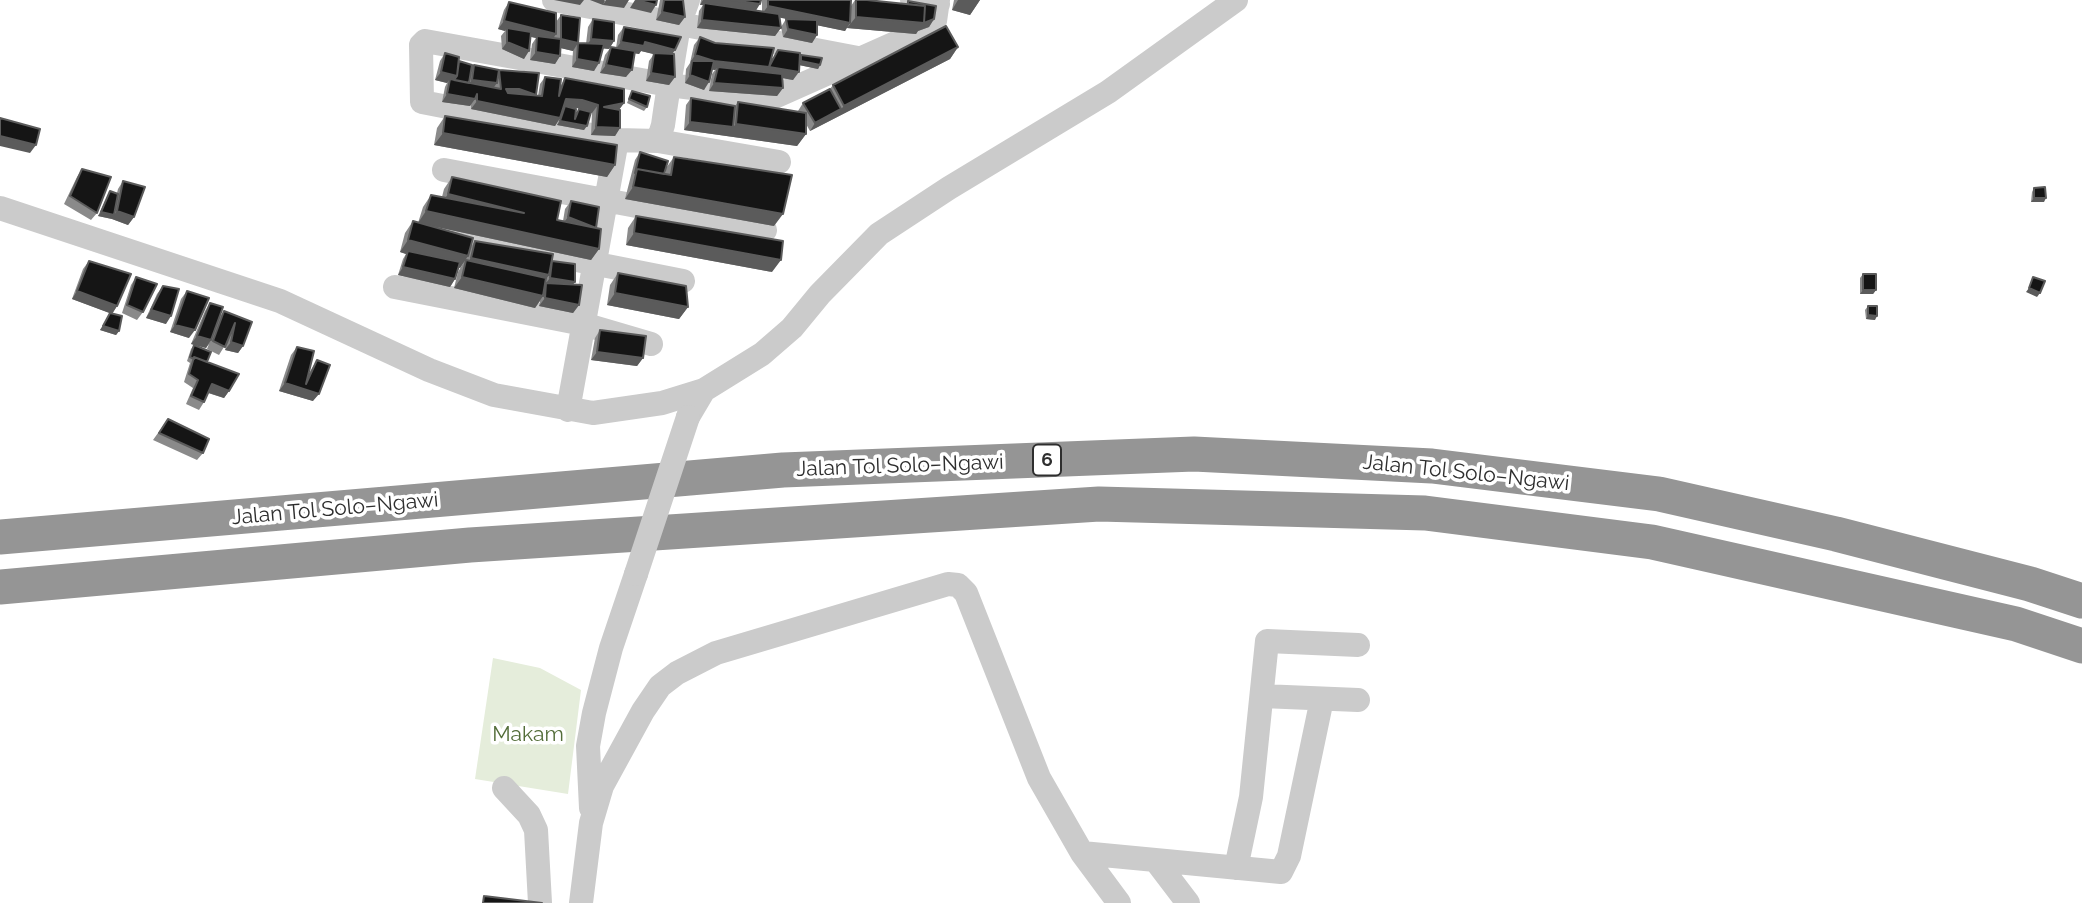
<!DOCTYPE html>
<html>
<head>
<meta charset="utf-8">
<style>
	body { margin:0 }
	canvas { display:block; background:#fff }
</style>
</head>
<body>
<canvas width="2082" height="903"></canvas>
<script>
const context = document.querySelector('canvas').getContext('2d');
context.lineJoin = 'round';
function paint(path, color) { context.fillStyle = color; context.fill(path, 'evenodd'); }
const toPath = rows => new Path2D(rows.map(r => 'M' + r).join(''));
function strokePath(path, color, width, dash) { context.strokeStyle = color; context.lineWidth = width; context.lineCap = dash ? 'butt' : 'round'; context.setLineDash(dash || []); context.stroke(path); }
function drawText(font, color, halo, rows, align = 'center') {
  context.font = font + ' Raleway,sans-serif'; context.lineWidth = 7; context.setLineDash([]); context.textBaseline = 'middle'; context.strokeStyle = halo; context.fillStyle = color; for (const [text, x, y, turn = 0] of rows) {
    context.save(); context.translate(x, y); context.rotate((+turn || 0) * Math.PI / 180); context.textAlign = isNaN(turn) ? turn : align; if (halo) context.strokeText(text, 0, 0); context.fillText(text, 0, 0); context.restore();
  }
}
const green = toPath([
	[493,658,540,668,581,690,568,794,475,779]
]);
const minor = toPath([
	[554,0,863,59],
	[688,0,679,25,669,85,665,111,663,125,658,141,617,140,422,102,421,45,425,41,669,85,772,98,927,29,935,21,938,0],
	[912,0,938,4],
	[658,141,779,162],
	[444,170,765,230],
	[0,208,280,301,429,370,494,395,593,413,662,403,704,390,688,417],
	[440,233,683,281],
	[395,287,583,324,651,344],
	[704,390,762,354,792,328,820,294,879,234,949,188,1108,92,1236,0],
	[568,410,617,140],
	[1262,696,1358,700],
	[504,788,529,815,536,830,540,903],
	[591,808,588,746,594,713,611,648,636,574],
	[1082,853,1281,872,1289,856,1322,699],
	[1156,861,1188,903],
	[1236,868,1251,797,1267,641,1358,645],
	[581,903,591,823,602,786,643,711,660,686,677,673,716,653,948,584,958,585,966,593,1039,778,1082,853,1119,903]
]);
const highway = toPath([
	[0,537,783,470,1194,454,1432,466,1659,494,1836,534,2030,584,2082,601],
	[0,587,470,545,1099,504,1425,513,1652,542,2016,624,2082,646]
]);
const minorBridge = toPath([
	[636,574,688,417]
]);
const wall = toPath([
	[660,0,683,0,685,17,679,25,656,20],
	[701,0,761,0,756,10,762,11,762,0,851,0,851,6,855,0,867,0,906,4,908,1,934,19,929,27,918,31,916,34,847,28,847,27,845,31,817,25,817,35,812,43,783,37,781,27,775,36,697,28,699,11,703,5,700,5],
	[780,17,788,19,786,19,781,27],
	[954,0,980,0,970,15,952,10],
	[509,2,556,22,561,15,578,43,586,44,588,27,593,19,614,41,609,49,603,48,594,71,572,67,573,51,561,48,560,56,555,64,530,60,532,44,536,38,531,37,524,59,502,49,501,36,505,31,498,29,504,10],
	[624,27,675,50,672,54,675,77,669,85,646,81,649,61,654,54,641,51,639,54,634,53,626,77,600,73,605,55,611,47,616,48,618,35],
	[700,37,770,63,778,50,800,55,820,65,818,69,799,65,793,80,783,78,783,88,777,96,709,91,712,74,715,70,712,69,704,90,685,83,686,69,690,63,694,45],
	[958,47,950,59,810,131,806,124,806,134,797,146,684,130,686,105,691,98,735,106,738,102,799,112,798,111,803,103,830,89,833,85],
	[445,53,471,69,474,65,499,70,536,96,538,96,540,84,545,77,560,87,565,78,624,103,619,110,620,128,615,136,591,135,592,113,591,112,584,130,557,125,559,120,555,126,471,109,471,104,470,106,442,102,445,87,447,83,435,80,440,61],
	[571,108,577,108,582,109,579,109,575,114],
	[632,91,647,107,644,111,627,103],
	[445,116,615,165,607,177,434,145,437,128],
	[640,152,665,174,666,168,674,157,774,226,625,199,635,160],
	[82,169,97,213,91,220,64,204,77,177],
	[452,177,557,220,563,221,565,209,571,201,596,228,599,249,591,260,418,223,423,207,431,195,442,197,444,189],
	[123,181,134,217,128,225,112,219,98,216,110,191,117,193,118,189],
	[2034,188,2044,202,2031,202,2032,192],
	[636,216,772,272,626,245,628,228],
	[413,221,470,248,475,241,551,263,573,285,579,305,573,313,539,306,540,301,535,308,454,288,458,272,465,260,460,268,459,267,455,279,450,287,398,275,403,259,406,254,400,252,405,233],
	[89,261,117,306,112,314,119,331,116,335,100,330,110,313,72,299,83,269],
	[618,273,688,307,679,319,607,305,610,285],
	[1863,274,1876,290,1873,294,1860,294,1860,278],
	[136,277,143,312,137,320,122,313,131,285],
	[163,286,166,324,146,318,157,294],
	[187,291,189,338,170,332,181,299],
	[210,303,219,318,224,311,243,346,238,353,225,350,227,342,219,355,207,349,209,344,206,348,191,344,205,311],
	[1868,306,1875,320,1866,319,1865,310],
	[600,330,643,358,637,366,591,360,595,338],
	[194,345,229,391,224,398,208,393,204,402,199,410,186,404,193,388,184,382,190,363,187,361,191,349],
	[297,347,309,373,317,360,313,401,279,391,291,355],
	[168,419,203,453,197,460,153,440]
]);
const shadedWall = toPath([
	[554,0,584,0,580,5],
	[590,0,604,0,605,1,603,5],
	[606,0,629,0,624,8,603,5],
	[635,0,656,5,651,13,630,8],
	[703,0,731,0,760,4,755,12,704,3,703,5,700,5],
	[958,0,980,0,970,15,952,10],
	[768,6,850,23,845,31,762,14],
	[662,12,685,17,679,25,656,20],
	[856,17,934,19,929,27,918,31,916,34,847,28],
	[702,20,781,28,775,36,697,28],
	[504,21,556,34,551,42,537,36,536,38,507,31,507,28,505,31,498,29],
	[788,29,817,35,812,43,783,37],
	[561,39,578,43,573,51,556,47],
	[591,39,614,41,609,49,586,47],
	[507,42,529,51,524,59,502,49],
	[621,42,645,42,675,50,669,58,641,51,639,54,615,50],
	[958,47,950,59,810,131,815,123,841,109,844,106],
	[536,52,560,56,555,64,530,60],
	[695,55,714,61,692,61,690,63],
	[577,59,599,63,594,71,572,67],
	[714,61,769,67,799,72,793,80,718,67,715,70,708,69],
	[801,61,820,65,818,69,799,65],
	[606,65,632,70,626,77,600,73],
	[441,72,457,76,454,80,450,79,447,83,435,80],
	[651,73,675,77,669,85,646,81],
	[690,75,709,82,704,90,685,83],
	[472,80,497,83,491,91,466,88],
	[714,83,783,88,777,96,709,91],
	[506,89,519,89,536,95,501,97],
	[447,94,475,99,470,106,442,102],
	[566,99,582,100,598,105,592,113,577,108,560,107],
	[477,101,560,118,555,126,471,109],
	[624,103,618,111,604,107],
	[560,121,587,126,584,130,557,125],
	[690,122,733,127,736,124,806,134,797,146,684,130],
	[596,127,620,128,615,136,591,135],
	[443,133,615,165,607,177,434,145],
	[0,136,36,145,30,153,0,146],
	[633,187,783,214,774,226,625,199],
	[448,194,524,213,440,206],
	[2034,198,2046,198,2044,202,2031,202],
	[117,211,134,217,128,225,112,219,98,216,101,212,114,215],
	[426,211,599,249,591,260,418,223],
	[568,217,596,228,562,225],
	[634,233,781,260,772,272,626,245],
	[408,240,468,256,460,268,407,254,408,251,406,254,400,252],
	[471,258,549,275,541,286,464,267],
	[403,267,455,279,450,287,398,275],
	[462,277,543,296,535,308,454,288],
	[550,278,575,282,569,290,546,283],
	[2029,288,2040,293,2037,297,2026,292],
	[1863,290,1876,290,1873,294,1860,294],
	[77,291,117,306,112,314,72,299],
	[615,293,688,307,679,319,607,305],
	[545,298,579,305,573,313,539,306],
	[151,310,171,316,166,324,146,318],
	[1868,315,1877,316,1875,320,1866,319],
	[175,325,195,330,189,338,170,332],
	[103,326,119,331,116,335,100,330],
	[197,336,211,340,206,348,191,344],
	[231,342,243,346,238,353,225,350],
	[597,352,643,358,637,366,591,360],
	[285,383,319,394,313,401,279,391],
	[212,384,229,391,224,398,206,392]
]);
const building = toPath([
	[636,0,657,0,656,5,636,0],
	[664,0,683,0,685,17,662,12,664,0],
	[731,0,761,0,760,4,731,0],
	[768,0,851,0,850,23,768,6,768,0],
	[856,0,867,0,925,6,924,23,856,17,856,0],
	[908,1,936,6,934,19,924,23,925,6,908,4,908,1],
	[509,2,556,13,556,34,504,21,509,2],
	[704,3,779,14,781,28,702,20,704,3],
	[561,15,580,18,578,43,604,44,599,63,577,59,578,43,561,39,561,15],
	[593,19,614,22,614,41,591,39,593,19],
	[786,19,817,20,817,35,788,29,786,19],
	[946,26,958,47,844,106,833,85,946,26],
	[624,27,681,37,675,50,645,42,644,46,621,42,624,27],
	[507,28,531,32,529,51,507,42,507,28],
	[537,36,561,39,560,56,536,52,537,36],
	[700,37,715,43,774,48,769,67,714,61,709,82,690,75,692,61,714,61,695,55,700,37],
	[611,47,635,51,632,70,606,65,611,47],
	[778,50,800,53,799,72,769,67,778,50],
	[445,53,459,57,457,76,441,72,445,53],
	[654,53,674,54,675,77,651,73,654,53],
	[801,55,822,58,820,65,801,61,801,55],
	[459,61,472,65,469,83,454,80,457,76,459,61],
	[474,65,499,70,497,83,472,80,474,65],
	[718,67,782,74,783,88,714,83,718,67],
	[499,70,539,73,536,95,519,89,506,89,508,93,542,96,545,77,561,79,559,96,565,78,624,89,624,103,604,107,620,110,620,128,596,127,598,105,582,100,566,99,560,118,477,101,477,94,475,99,447,94,450,79,501,89,499,70],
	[830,89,841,109,815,123,803,103,830,89],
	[632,91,650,96,647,107,629,99,632,91],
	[691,98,735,106,733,127,690,122,691,98],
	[738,102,806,113,806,134,736,124,738,102],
	[565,106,576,109,575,119,579,109,591,112,587,126,560,121,565,106],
	[445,116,617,145,615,165,443,133,445,116],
	[0,118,40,129,36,145,0,136,0,118],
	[640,152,668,161,664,174,637,169,635,173,640,152],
	[674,157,792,175,783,214,633,187,637,169,671,175,674,157],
	[82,169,111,177,97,213,70,196,82,169],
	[452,177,561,201,557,220,601,229,599,249,426,211,431,195,524,213,448,194,452,177],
	[123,181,145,187,134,217,117,211,123,181],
	[2045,187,2046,198,2034,198,2034,188,2045,187],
	[110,191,118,194,114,215,101,212,110,191],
	[571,201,599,207,596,228,568,217,571,201],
	[636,216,783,241,781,260,634,233,636,216],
	[413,221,473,238,468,256,408,240,413,221],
	[475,241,553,254,549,275,471,258,475,241],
	[408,251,460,262,455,279,403,267,408,251],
	[466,260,546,278,543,296,462,277,466,260],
	[89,261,131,274,117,306,77,291,89,261],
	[552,261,575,264,575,282,550,278,552,261],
	[618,273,686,286,688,307,615,293,618,273],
	[1863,274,1876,274,1876,290,1863,290,1863,274],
	[136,277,157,284,143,312,127,305,136,277],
	[2033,277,2045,281,2040,293,2029,288,2033,277],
	[546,283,582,285,579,305,545,298,546,283],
	[163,286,179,289,171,316,151,310,163,286],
	[187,291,209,298,195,330,175,325,187,291],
	[210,303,223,307,211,340,197,336,210,303],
	[1868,306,1877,306,1877,316,1868,315,1868,306],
	[224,311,252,322,243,346,231,342,235,323,225,347,213,341,224,311],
	[110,313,122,316,119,331,103,326,110,313],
	[600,330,646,336,643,358,597,352,600,330],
	[194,345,211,352,207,362,194,357,194,359,190,357,194,345],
	[297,347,314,351,306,384,317,360,330,365,319,394,285,383,297,347],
	[194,357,239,374,229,391,212,384,204,402,191,396,198,380,189,374,194,357],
	[168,419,209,439,203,453,159,433,168,419],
	[484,896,542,903,483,903,484,896]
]);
const shields = [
	[1047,460,28]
];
const shieldNames = [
	["6",1047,460]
];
const streetNames = [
	["Jalan Tol Solo–Ngawi",900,466,-2],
	["Jalan Tol Solo–Ngawi",1466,473,6],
	["Jalan Tol Solo–Ngawi",335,509,-5]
];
const parkNames = [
	["Makam",528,735]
];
paint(green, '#e5eddb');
strokePath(minor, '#cbcbcb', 24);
strokePath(highway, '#959595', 35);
strokePath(minorBridge, '#cbcbcb', 24);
paint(wall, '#8a8a8a');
paint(shadedWall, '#5b5b5b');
paint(building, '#151515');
strokePath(building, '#5b5b5b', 2);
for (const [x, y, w] of shields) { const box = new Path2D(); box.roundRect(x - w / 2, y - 15.5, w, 31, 5); context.fillStyle = '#fff'; context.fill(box); strokePath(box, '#2e2e2e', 2); }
drawText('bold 19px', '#2e2e2e', null, shieldNames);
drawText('21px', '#2e2e2e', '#fff', streetNames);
drawText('21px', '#536d39', '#fff', parkNames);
</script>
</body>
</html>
